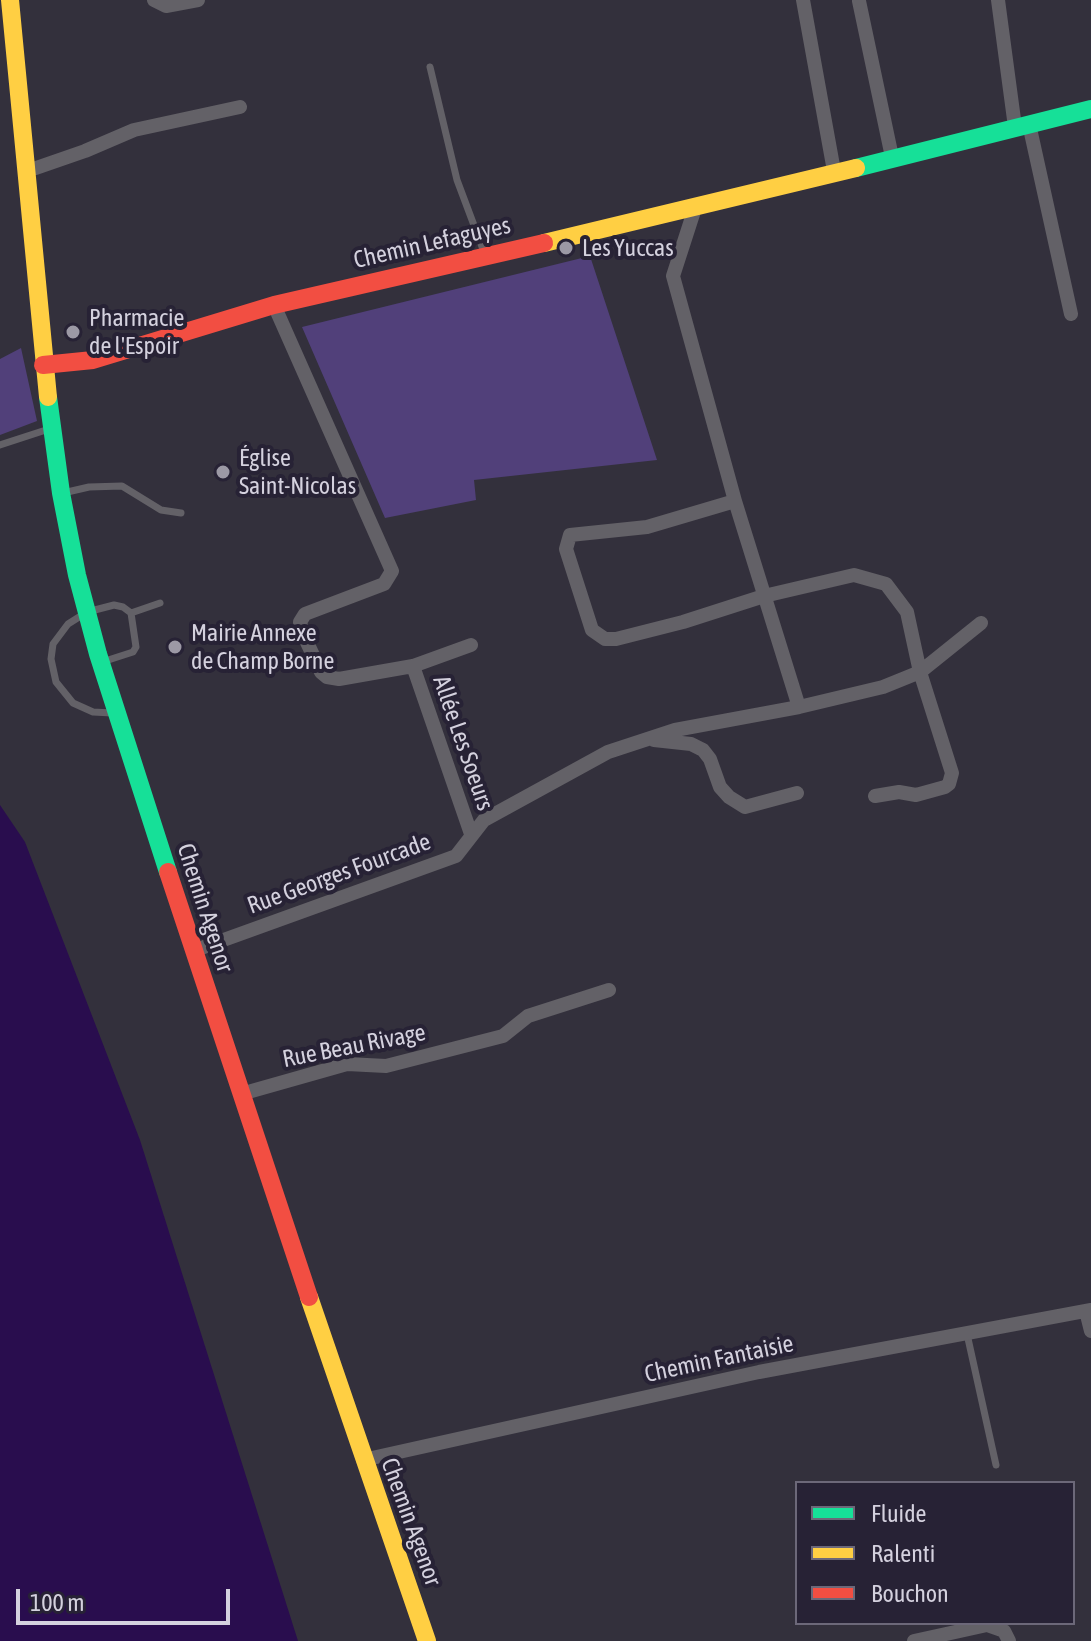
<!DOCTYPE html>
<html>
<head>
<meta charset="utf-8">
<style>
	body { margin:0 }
	#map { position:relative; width:1091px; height:1641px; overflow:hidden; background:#33303c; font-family:"Asap Condensed",sans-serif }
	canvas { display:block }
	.legend { position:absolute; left:795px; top:1481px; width:280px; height:144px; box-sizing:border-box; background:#272235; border:2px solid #6c6879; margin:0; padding:10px 14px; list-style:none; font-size:24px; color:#d4d1de }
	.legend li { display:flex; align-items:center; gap:16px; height:40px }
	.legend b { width:40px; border:2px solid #6c6879 }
	.scale { position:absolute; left:16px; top:1589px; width:214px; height:36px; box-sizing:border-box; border:4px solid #d4d1de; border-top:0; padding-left:10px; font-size:24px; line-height:28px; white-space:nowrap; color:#d4d1de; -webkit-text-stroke:6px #272235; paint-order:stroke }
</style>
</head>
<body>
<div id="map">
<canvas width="1091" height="1641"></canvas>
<ul class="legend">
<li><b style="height:10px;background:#16e098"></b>Fluide</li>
<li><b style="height:10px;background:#ffcf43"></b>Ralenti</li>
<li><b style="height:10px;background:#f24e42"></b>Bouchon</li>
</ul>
<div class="scale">100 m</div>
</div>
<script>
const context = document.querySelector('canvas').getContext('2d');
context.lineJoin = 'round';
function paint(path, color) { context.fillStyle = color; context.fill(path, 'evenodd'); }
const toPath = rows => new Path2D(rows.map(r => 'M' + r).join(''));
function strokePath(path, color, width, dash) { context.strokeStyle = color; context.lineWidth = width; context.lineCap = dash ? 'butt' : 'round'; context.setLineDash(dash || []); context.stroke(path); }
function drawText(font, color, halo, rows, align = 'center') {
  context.font = font + ' "Asap Condensed",sans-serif'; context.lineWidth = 8; context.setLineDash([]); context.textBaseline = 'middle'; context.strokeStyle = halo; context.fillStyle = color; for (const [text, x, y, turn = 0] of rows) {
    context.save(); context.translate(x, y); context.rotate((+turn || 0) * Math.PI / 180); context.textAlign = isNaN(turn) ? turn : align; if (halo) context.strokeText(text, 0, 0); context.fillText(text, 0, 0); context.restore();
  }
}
const green = toPath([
	[590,256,657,460,474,480,476,500,385,518,302,327],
	[21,348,37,421,0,435,0,359]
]);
const water = toPath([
	[0,805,25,842,140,1140,298,1641,0,1641]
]);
const lane = toPath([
	[430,67,457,180,484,252],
	[0,445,49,429],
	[63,493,89,487,122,486,161,510,181,513],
	[131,613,160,603],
	[102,662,133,652,136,647,131,613,123,607,114,605,87,612,68,624,53,644,51,659,56,682,73,703,93,712,112,713],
	[967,1334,996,1465]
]);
const street = toPath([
	[154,0,166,6,198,0],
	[803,0,834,171],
	[998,0,1015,127],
	[859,1,892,157],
	[1029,124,1071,314],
	[25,169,36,168,85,151,134,130,240,107],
	[274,305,392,571,384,584,305,614,300,622,303,634,321,672,327,677,339,679,413,666,471,645],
	[735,501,647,527,570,535,566,549,592,630,605,639,616,639,683,622,764,596,854,575,886,584,907,612,920,672,952,773,949,784,945,787,916,795,899,792,875,796],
	[413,666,471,834],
	[799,707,883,687,920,672,981,623],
	[654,740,691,744,703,750,710,759,720,787,729,797,745,807,797,793],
	[193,951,456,856,484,820,608,752,675,730,799,707,735,501,673,276,695,208],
	[241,1094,347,1064,386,1066,503,1036,528,1016,609,990],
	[1086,1311,1091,1331],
	[363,1460,759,1372,1091,1310],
	[914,1641,987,1625,1004,1631,1009,1641]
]);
const fast = toPath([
	[856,168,1091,109],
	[48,397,61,493,77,575,98,654,168,872]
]);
const slow = toPath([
	[10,0,48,397],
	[544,243,856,168],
	[309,1297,427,1641]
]);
const jam = toPath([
	[43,365,93,360,274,305,544,243],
	[168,872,309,1297]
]);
const markers = [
	[566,248,8,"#9c99a5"],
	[73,332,8,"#9c99a5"],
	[223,472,8,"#9c99a5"],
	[175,647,8,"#9c99a5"]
];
const streetNames = [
	["Chemin Lefaguyes",432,243,-13],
	["Allée Les Soeurs",463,743,71],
	["Rue Georges Fourcade",339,874,-20],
	["Chemin Agenor",205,908,72],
	["Rue Beau Rivage",354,1046,-11],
	["Chemin Fantaisie",719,1359,-12],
	["Chemin Agenor",411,1522,70]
];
const poiNames = [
	["Les Yuccas",582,248],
	["Pharmacie",89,318],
	["de l'Espoir",89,346],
	["Église",239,458],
	["Saint-Nicolas",239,486],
	["Mairie Annexe",191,633],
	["de Champ Borne",191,661]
];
paint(green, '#51407a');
paint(water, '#290d4e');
strokePath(lane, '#636167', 7);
strokePath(street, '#636167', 14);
strokePath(fast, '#16e098', 18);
strokePath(slow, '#ffcf43', 18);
strokePath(jam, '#f24e42', 18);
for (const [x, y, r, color] of markers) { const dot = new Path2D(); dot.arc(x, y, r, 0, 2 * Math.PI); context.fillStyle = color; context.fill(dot); strokePath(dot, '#272235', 3); }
drawText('24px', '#d4d1de', '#272235', streetNames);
drawText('24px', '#d4d1de', '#272235', poiNames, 'left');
</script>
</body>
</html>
